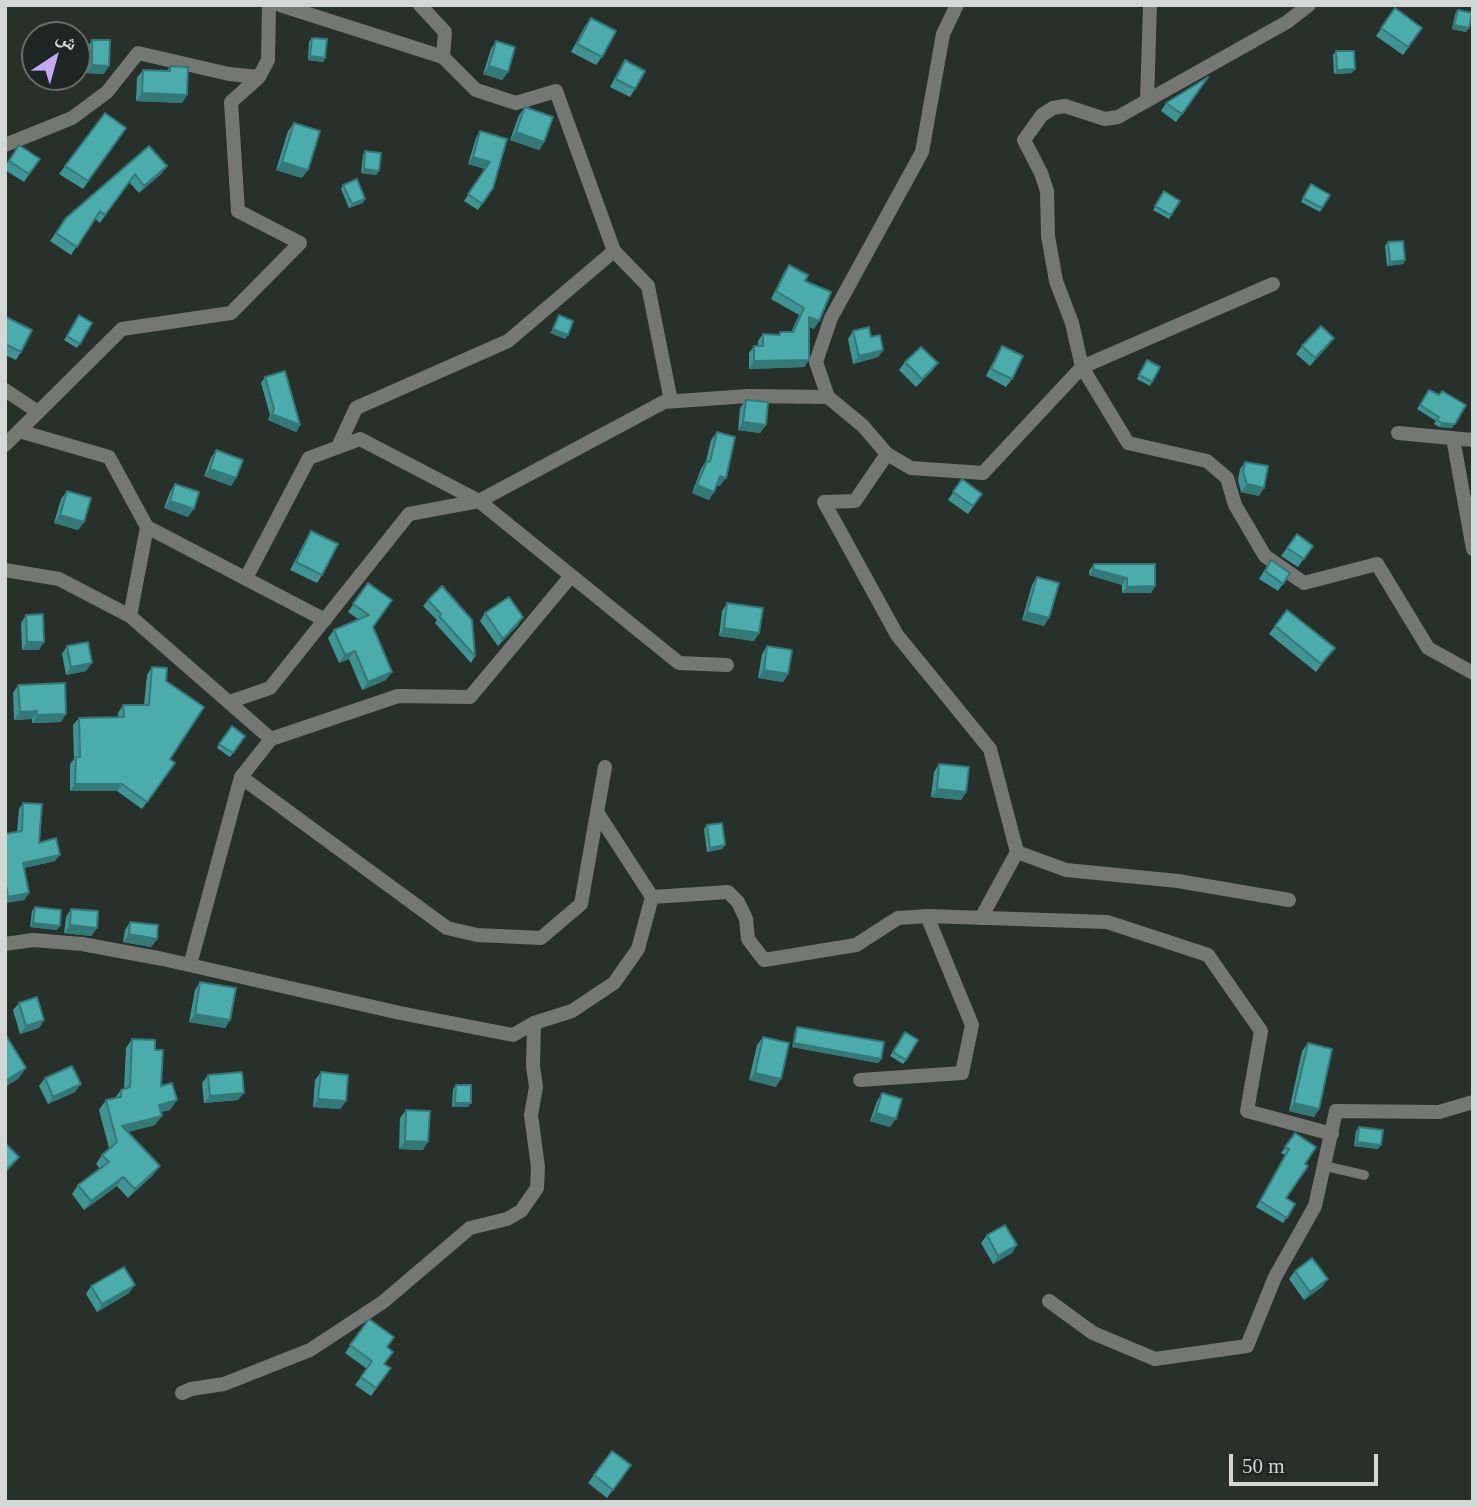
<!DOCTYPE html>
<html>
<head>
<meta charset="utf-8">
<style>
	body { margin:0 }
	#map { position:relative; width:1478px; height:1507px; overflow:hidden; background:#28302c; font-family:"Times New Roman","Noto Naskh Arabic",serif }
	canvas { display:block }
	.frame { position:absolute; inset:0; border:7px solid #d3d8d6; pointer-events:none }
	.north { position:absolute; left:21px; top:21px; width:70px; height:70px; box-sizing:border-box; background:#1e2623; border:2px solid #666d6b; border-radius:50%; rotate:36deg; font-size:19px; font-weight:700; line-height:28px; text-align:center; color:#d3d8d6 }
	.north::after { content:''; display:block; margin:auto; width:24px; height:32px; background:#c2a7f2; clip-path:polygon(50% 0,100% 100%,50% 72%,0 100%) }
	.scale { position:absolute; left:1229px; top:1454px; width:149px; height:32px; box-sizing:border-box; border:4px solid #d3d8d6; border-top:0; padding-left:9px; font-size:21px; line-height:24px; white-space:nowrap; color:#d3d8d6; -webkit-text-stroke:5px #1e2623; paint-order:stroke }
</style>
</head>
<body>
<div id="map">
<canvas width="1478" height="1507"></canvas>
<div class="frame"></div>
<div class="north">ش</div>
<div class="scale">50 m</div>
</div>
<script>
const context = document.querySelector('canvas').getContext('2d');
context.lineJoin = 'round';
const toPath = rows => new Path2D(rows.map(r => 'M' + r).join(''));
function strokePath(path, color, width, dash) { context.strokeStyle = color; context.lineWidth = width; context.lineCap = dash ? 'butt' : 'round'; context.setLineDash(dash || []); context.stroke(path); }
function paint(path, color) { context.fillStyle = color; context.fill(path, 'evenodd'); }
const service = toPath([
	[1325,1166,1364,1175]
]);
const minor = toPath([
	[280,5,443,57,445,32,420,5],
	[1309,5,1287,22,1118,117,1105,119,1065,106,1053,108,1042,115,1024,140,1041,173,1047,191,1048,236,1056,281,1072,323,1082,367,1128,443,1207,461,1227,478,1235,505,1265,556,1304,583,1377,564,1428,648,1473,673],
	[443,57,476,90,516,103,556,91,614,251,648,286,671,401],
	[1147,101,1150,5],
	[5,145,72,118,107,92,138,53,229,74,259,77],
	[5,390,38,412],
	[828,397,816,362,831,318,922,152,943,34,957,5],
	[19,431,109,457,147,527,130,616],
	[1398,433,1473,440],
	[1453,438,1473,549],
	[5,445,122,329,231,313,300,243,238,211,231,102,259,77,268,60,269,5],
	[338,447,356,408,508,341,614,251],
	[887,454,855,501,824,502,897,635,990,749,1017,852,981,918],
	[147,527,325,620],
	[5,570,59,579,130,616,271,739],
	[246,578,309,458,360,439,479,501,664,402,748,396,828,397,863,426,887,454,911,468,983,473,1082,367,1273,284],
	[229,702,270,688,409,514,479,501,679,663,727,665],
	[241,777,447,928,477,935,541,938,581,904,605,767],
	[597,812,652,897],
	[1017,852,1066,870,1178,881,1289,900],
	[5,944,33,940,82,944,163,959,400,1013,513,1035,534,1023,572,1011,614,983,638,949,652,897,728,892,738,902,746,919,748,939,764,960,856,945,898,918,927,916,1107,922,1208,955,1261,1031,1247,1111,1332,1134],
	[190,965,241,777,271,739,398,696,470,697,571,576],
	[860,1080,962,1073,972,1025,927,916],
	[1049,1301,1093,1333,1155,1359,1247,1346,1275,1277,1315,1206,1336,1111,1439,1112,1473,1102],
	[182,1393,191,1389,224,1384,310,1350,383,1302,470,1228,507,1219,521,1211,537,1188,538,1167,531,1115,536,1087,533,1066,534,1023]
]);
const wall = toPath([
	[1395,8,1422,28,1403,55,1376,36],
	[1458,10,1469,28,1466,32,1452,29,1455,14],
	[591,18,602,57,596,65,571,52,585,26],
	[312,38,325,58,323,62,308,60,309,42],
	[92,40,104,74,86,73,87,48],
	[496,41,508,72,502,80,483,74,491,49],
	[1336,51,1352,73,1334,74,1333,55],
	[625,60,635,89,630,97,610,87,620,68],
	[170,66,187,95,182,103,136,101,137,78,143,70,167,71],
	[1209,77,1176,122,1161,111,1166,103],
	[525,107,544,142,539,150,510,140,519,115],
	[105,113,126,128,83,189,59,174],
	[294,123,302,178,276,170,288,131],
	[480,131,493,188,478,210,464,201,485,169,468,164,476,138],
	[19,145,40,159,24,182,5,170,5,166],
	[149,146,167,166,161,174,139,193,129,182,100,223,95,219,71,255,50,241,66,218],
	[365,151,379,171,376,175,361,173,363,155],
	[343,185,363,203,349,208,341,189],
	[1308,188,1322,208,1320,212,1301,202],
	[1164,191,1180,201,1169,219,1153,210],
	[1388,242,1405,260,1403,264,1387,266,1385,246],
	[789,265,805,281,814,329,809,327,809,360,804,367,749,369,749,353,754,346,758,346,758,341,763,334,778,335,780,332,791,332,799,315,771,299,784,272],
	[79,315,92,323,77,348,64,340],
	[5,318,21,352,16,360,5,355],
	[853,331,871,337,883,350,878,357,853,364,848,339],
	[1334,338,1328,346,1310,366,1296,354,1302,346],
	[1002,346,1012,379,1006,387,986,376,997,354],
	[1147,360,1152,382,1150,386,1137,379],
	[905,362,932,371,916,387,899,370],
	[265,377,300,425,296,432,268,420,270,415,261,383],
	[1429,390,1452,428,1439,427,1434,424,1436,421,1417,409],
	[746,400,766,425,760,433,738,430,740,408],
	[717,432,720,486,717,485,709,500,692,493,701,469,706,461,711,440],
	[216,450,236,478,231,486,204,476,211,458],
	[1245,462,1259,496,1241,492,1238,480,1240,469],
	[962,479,982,494,968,514,948,500],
	[175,484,188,517,164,508,170,492],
	[67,491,84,522,78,530,54,523,61,499],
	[311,531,322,575,317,583,290,570,306,539],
	[1297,534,1313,546,1298,567,1281,556],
	[1271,560,1290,573,1278,591,1259,579],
	[1094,564,1155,586,1151,593,1122,593,1122,585,1089,575,1089,571],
	[1037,577,1044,626,1022,620,1032,585],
	[368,583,373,627,386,680,362,690,349,659,339,663,328,638,334,630,358,619,348,612],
	[442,586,475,656,471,663,435,623,437,620,423,606,428,600],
	[727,603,759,633,754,641,719,636,722,611],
	[485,613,523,617,518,625,498,646,480,621],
	[26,615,39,650,22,650,21,623],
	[1275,626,1329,655,1316,672,1269,634],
	[67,646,86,671,66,675,62,654],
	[767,646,788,674,783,682,758,678,762,654],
	[152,667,166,681,170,759,175,763,142,809,117,791,70,791,70,764,74,759,73,725,79,718,118,717,118,713,123,705,144,705,147,675],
	[18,685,61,722,32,723,32,719,14,720,13,693],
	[245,736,230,757,217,748,219,744],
	[939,764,966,792,961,800,931,797,934,772],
	[23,803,39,843,55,861,24,868,29,893,24,900,5,903,5,834,17,832,19,809],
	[707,825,725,845,722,849,707,852,704,829],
	[35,907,57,930,30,927,32,911],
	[71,909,97,928,91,936,64,933,66,917],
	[130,922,157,939,151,947,123,942,125,930],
	[200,982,230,1020,225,1028,189,1022,195,990],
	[19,1003,44,1020,39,1028,20,1034,13,1010],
	[797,1027,881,1059,878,1063,792,1047,795,1031],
	[902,1036,906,1060,903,1064,890,1056],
	[763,1037,776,1087,749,1080,757,1045],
	[132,1039,155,1050,161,1086,170,1110,161,1112,155,1125,128,1132,153,1175,128,1198,117,1186,84,1210,72,1194,78,1185,100,1169,96,1164,102,1155,109,1148,99,1110,106,1100,115,1098,121,1090,124,1089,126,1048],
	[1308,1043,1319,1109,1314,1117,1289,1111,1302,1051],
	[321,1072,346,1101,340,1109,313,1107,315,1080],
	[208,1075,238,1100,204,1103,202,1083],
	[45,1078,75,1092,48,1104,39,1086],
	[456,1085,468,1107,452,1107,453,1089],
	[882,1093,890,1127,870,1121,877,1101],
	[406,1110,423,1150,399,1149,400,1118],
	[1359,1127,1378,1149,1354,1146,1356,1131],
	[1295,1133,1305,1164,1286,1198,1295,1204,1283,1223,1256,1207,1285,1155,1281,1153],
	[987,1235,1012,1253,993,1264,981,1243],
	[1295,1271,1322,1287,1304,1300,1289,1279],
	[91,1286,129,1293,97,1312,86,1294],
	[369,1319,387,1347,385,1364,391,1368,371,1396,355,1385,367,1369,345,1353],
	[612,1451,631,1465,607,1498,588,1483]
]);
const shadedWall = toPath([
	[1454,25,1469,28,1466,32,1452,29],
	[310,56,325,58,323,62,308,60],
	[92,65,109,66,104,74,86,73],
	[489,66,508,72,502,80,483,74],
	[1355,69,1352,73,1334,74,1337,70],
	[142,93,187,95,182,103,136,101],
	[516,132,544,142,539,150,510,140],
	[473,157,490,162,485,169,468,164],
	[282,162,308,170,302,178,276,170],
	[167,166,161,174,139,193,144,186],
	[364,169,379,171,376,175,361,173],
	[365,199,363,203,349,208,352,204],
	[1405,260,1403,264,1387,266,1390,262],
	[809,317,819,321,814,329,804,325],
	[553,329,568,335,565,339,550,333],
	[1334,338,1328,346,1310,366,1315,358],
	[883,350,878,357,853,364,859,356],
	[809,360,804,367,749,369,754,361],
	[938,363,932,371,916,387,922,379],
	[272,414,300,425,296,432,268,420],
	[743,422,766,425,760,433,738,430],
	[1442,423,1455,424,1452,428,1439,427],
	[210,469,236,478,231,486,204,476],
	[720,476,726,478,720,486,715,484],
	[1247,484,1264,488,1259,496,1241,492],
	[697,485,714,492,709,500,692,493],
	[170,501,194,509,188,517,164,508],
	[60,515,84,522,78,530,54,523],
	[1093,569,1127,578,1122,585,1089,575],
	[1155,586,1151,593,1122,593,1127,587],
	[1027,612,1049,618,1044,626,1022,620],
	[523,617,518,625,498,646,503,639],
	[724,628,759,633,754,641,719,636],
	[27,642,44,642,39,650,22,650],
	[355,651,349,659,339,663,345,655],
	[92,663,86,671,66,675,71,667],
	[764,670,788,674,783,682,758,678],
	[392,672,386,680,362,690,368,682],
	[37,711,32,719,14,720,20,712],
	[66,714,61,722,32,723,37,715],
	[75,784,122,784,117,791,70,791],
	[937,789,966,792,961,800,931,797],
	[725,845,722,849,707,852,710,848],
	[60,855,55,861,19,869,23,863],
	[29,893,24,900,5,903,8,897],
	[33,923,60,926,57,930,30,927],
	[70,925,97,928,91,936,64,933],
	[129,934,157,939,151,947,123,942],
	[195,1014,230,1020,225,1028,189,1022],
	[44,1020,39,1028,20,1034,26,1026],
	[794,1043,881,1059,878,1063,792,1047],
	[26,1068,18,1079,5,1087,5,1081],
	[755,1073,781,1079,776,1087,749,1080],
	[81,1084,75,1092,48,1104,53,1097],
	[244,1093,238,1100,204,1103,210,1096],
	[318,1099,346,1101,340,1109,313,1107],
	[177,1100,170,1110,152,1114,159,1105],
	[455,1103,471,1103,468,1107,452,1107],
	[1294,1103,1319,1109,1314,1117,1289,1111],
	[876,1113,896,1119,890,1127,870,1121],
	[162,1116,155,1125,116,1135,122,1126],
	[405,1141,428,1142,423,1150,399,1149],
	[1357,1142,1381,1145,1378,1149,1354,1146],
	[19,1157,13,1165,5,1173,6,1170],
	[160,1166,153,1175,128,1198,135,1189],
	[123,1177,117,1186,84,1210,91,1201],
	[1017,1245,1012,1253,993,1264,998,1256],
	[1328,1279,1322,1287,1304,1300,1310,1292],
	[135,1285,129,1293,97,1312,102,1304]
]);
const building = toPath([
	[1395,8,1422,28,1408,47,1381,28,1395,8],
	[1458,10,1472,13,1469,28,1454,25,1458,10],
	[591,18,616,31,602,57,577,44,591,18],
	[312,38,327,39,325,58,310,56,312,38],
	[92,40,110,40,109,66,92,65,92,40],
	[496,41,515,47,508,72,489,66,496,41],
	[1336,51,1354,51,1355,69,1337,70,1336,51],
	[625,60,645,71,635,89,616,79,625,60],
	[170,66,188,67,187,95,142,93,143,70,170,71,170,66],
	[1208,77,1182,114,1166,103,1208,77],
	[525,107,553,117,544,142,516,132,525,107],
	[105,113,126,128,88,181,65,166,105,113],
	[294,123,320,131,308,170,282,162,294,123],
	[480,131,507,139,493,188,482,204,468,194,490,162,473,157,480,131],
	[19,145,40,159,29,174,9,161,19,145],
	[149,146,167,166,144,186,135,174,105,215,100,211,77,247,56,233,66,218,149,146],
	[365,151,381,153,379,171,364,169,365,151],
	[357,179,365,199,352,204,343,185,357,179],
	[1311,184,1330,195,1322,208,1303,198,1311,184],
	[1164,191,1180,201,1171,215,1155,206,1164,191],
	[1403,241,1405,260,1390,262,1388,242,1403,241],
	[789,265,808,275,805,281,831,292,819,321,809,317,809,360,754,361,754,346,763,346,763,334,780,335,780,332,793,332,804,308,776,291,789,265],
	[79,315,92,323,80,344,67,336,79,315],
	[559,315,573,321,568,335,553,329,559,315],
	[6,317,32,330,21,352,5,344,6,317],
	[1321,326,1334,338,1315,358,1302,346,1321,326],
	[869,327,871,337,880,335,883,350,859,356,853,331,869,327],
	[1002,346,1023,356,1012,379,991,369,1002,346],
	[921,347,938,363,922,379,905,362,921,347],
	[1147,360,1160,367,1152,382,1139,375,1147,360],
	[285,371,300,425,272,414,274,409,265,377,285,371],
	[1429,390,1439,395,1442,391,1466,405,1455,424,1442,423,1437,420,1439,417,1420,405,1429,390],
	[746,400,768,402,766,425,743,422,746,400],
	[717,432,735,437,726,478,720,476,714,492,697,485,707,461,710,462,717,432],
	[216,450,243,460,236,478,210,469,216,450],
	[1245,462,1268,466,1264,488,1247,484,1243,472,1245,462],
	[962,479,982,494,973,506,953,492,962,479],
	[175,484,199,492,194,509,170,501,175,484],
	[67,491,91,498,84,522,60,515,67,491],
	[311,531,338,544,322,575,296,562,311,531],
	[1297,534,1313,546,1304,559,1287,548,1297,534],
	[1271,560,1290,573,1283,584,1265,571,1271,560],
	[1094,564,1155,564,1155,586,1127,587,1127,578,1093,569,1094,564],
	[1037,577,1059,583,1049,618,1027,612,1037,577],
	[368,583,392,600,373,627,392,672,368,682,355,651,345,655,334,630,369,615,353,604,368,583],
	[442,586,472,620,475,656,439,616,441,614,428,600,442,586],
	[509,597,523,617,503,639,485,613,509,597],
	[727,603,763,608,759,633,724,628,727,603],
	[1287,610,1335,648,1321,664,1275,626,1287,610],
	[43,614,44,642,27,642,26,615,43,614],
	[88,642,92,663,71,667,67,646,88,642],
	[767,646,792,650,788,674,764,670,767,646],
	[152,667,167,668,166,681,204,707,170,759,175,763,147,802,122,784,75,784,76,757,80,757,79,718,124,717,123,705,149,705,152,667],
	[65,683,66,714,37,715,37,711,20,712,18,685,65,683],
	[232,726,245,736,233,753,219,744,232,726],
	[939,764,969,767,966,792,937,789,939,764],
	[23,803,42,804,39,843,56,838,60,855,23,863,29,893,8,897,5,879,5,834,22,831,23,803],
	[722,823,725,845,710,848,707,825,722,823],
	[35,907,61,910,60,926,33,923,35,907],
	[71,909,98,911,97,928,70,925,71,909],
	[130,922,158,925,157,939,129,934,130,922],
	[200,982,236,988,230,1020,195,1014,200,982],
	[37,997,44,1020,26,1026,19,1003,37,997],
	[797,1027,884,1042,881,1059,794,1043,797,1027],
	[905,1032,918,1040,906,1060,893,1052,905,1032],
	[5,1034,26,1068,5,1081,5,1034],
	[763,1037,789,1043,781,1079,755,1073,763,1037],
	[132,1039,155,1040,155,1050,163,1050,161,1086,172,1083,177,1100,159,1105,162,1116,122,1126,160,1166,135,1189,123,1177,91,1201,78,1185,109,1162,102,1155,117,1142,106,1100,121,1097,121,1090,130,1087,132,1039],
	[1308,1043,1332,1049,1319,1109,1294,1103,1308,1043],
	[72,1066,81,1084,53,1097,45,1078,72,1066],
	[242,1072,244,1093,210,1096,208,1075,242,1072],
	[321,1072,348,1075,346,1101,318,1099,321,1072],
	[456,1085,471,1085,471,1103,455,1103,456,1085],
	[882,1093,902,1099,896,1119,876,1113,882,1093],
	[406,1110,430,1111,428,1142,405,1141,406,1110],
	[1359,1127,1383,1130,1381,1145,1357,1142,1359,1127],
	[1295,1133,1316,1147,1305,1164,1308,1166,1286,1198,1295,1204,1287,1218,1260,1201,1289,1149,1285,1147,1295,1133],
	[5,1143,19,1157,6,1170,5,1169,5,1143],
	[1005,1225,1017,1245,998,1256,987,1235,1005,1225],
	[1312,1258,1328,1279,1310,1292,1295,1271,1312,1258],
	[124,1267,135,1285,102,1304,91,1286,124,1267],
	[369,1319,394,1337,387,1347,393,1352,384,1364,391,1368,376,1388,361,1377,372,1361,350,1345,369,1319],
	[612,1451,631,1465,613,1490,594,1475,612,1451]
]);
strokePath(service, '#747774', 10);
strokePath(minor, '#747774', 14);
paint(wall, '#419494');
paint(shadedWall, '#357878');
paint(building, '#4cacac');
strokePath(building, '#357878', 2);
</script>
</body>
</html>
